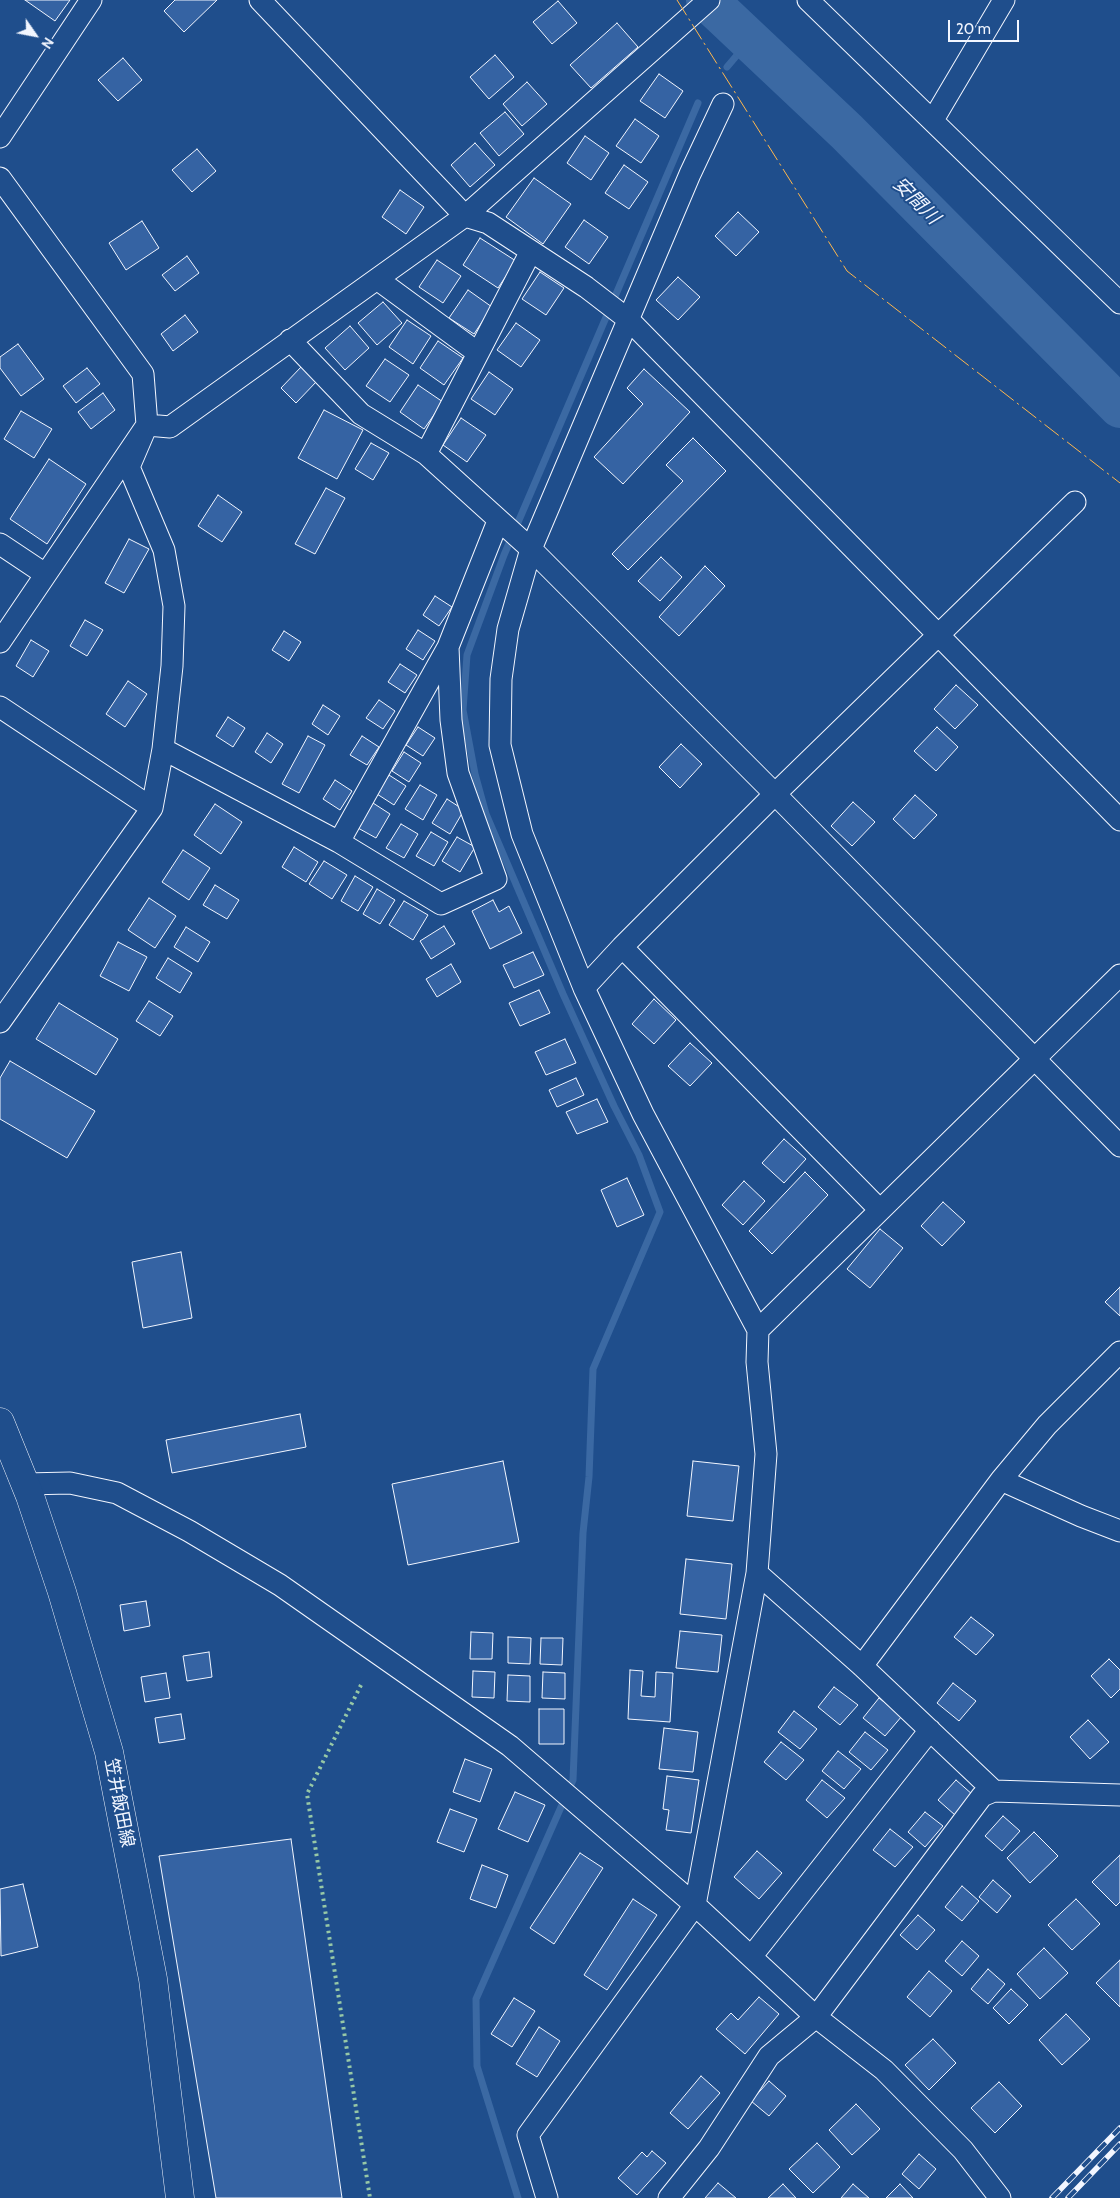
<!DOCTYPE html>
<html>
<head>
<meta charset="utf-8">
<style>
	body { margin:0 }
	#map { position:relative; width:1120px; height:2198px; overflow:hidden; background:#1f4e8c; font-family:Cabin,sans-serif }
	canvas { display:block }
	.north { position:absolute; left:10px; top:10px; width:50px; height:50px; -webkit-text-stroke:4px #1f4e8c; paint-order:stroke; rotate:123deg; font-size:14px; font-weight:700; line-height:20px; text-align:center; color:#f2f6ff }
	.north::after { content:''; display:block; margin:auto; width:18px; height:22px; background:#f2f6ff; clip-path:polygon(50% 0,100% 100%,50% 72%,0 100%) }
	.scale { position:absolute; left:948px; top:20px; width:71px; height:22px; box-sizing:border-box; border:2px solid #f2f6ff; border-top:0; padding-left:6px; font-size:15px; line-height:18px; white-space:nowrap; color:#f2f6ff; -webkit-text-stroke:4px #1f4e8c; paint-order:stroke }
</style>
</head>
<body>
<div id="map">
<canvas width="1120" height="2198"></canvas>
<div class="north">N</div>
<div class="scale">20 m</div>
</div>
<script>
const context = document.querySelector('canvas').getContext('2d');
context.lineJoin = 'round';
const toPath = rows => new Path2D(rows.map(r => 'M' + r).join(''));
function strokePath(path, color, width, dash) { context.strokeStyle = color; context.lineWidth = width; context.lineCap = dash ? 'butt' : 'round'; context.setLineDash(dash || []); context.stroke(path); }
function paint(path, color) { context.fillStyle = color; context.fill(path, 'evenodd'); }
function drawText(font, color, halo, rows, align = 'center') {
  context.font = font + ' Cabin,"Noto Sans JP",sans-serif'; context.lineWidth = 4; context.setLineDash([]); context.textBaseline = 'middle'; context.strokeStyle = halo; context.fillStyle = color; for (const [text, x, y, turn = 0] of rows) {
    context.save(); context.translate(x, y); context.rotate((+turn || 0) * Math.PI / 180); context.textAlign = isNaN(turn) ? turn : align; if (halo) context.strokeText(text, 0, 0); context.fillText(text, 0, 0); context.restore();
  }
}
const stream = toPath([
	[727,67,749,41],
	[518,2198,477,2066,476,1999,573,1780,583,1533,589,1477,593,1369,660,1212,639,1155,614,1106,563,994,486,814,475,774,463,710,467,655,504,555,698,103]
]);
const river = toPath([
	[707,0,847,132,1120,407]
]);
const building = toPath([
	[25,0,70,0,55,21,25,0],
	[175,0,217,0,184,32,164,11,175,0],
	[558,1,577,23,552,44,533,22,558,1],
	[617,23,638,47,591,88,570,65,617,23],
	[495,55,514,77,489,99,470,77,495,55],
	[123,58,142,80,118,101,98,80,123,58],
	[659,74,683,91,665,118,640,101,659,74],
	[527,82,547,104,522,126,503,104,527,82],
	[505,112,524,134,499,156,480,133,505,112],
	[635,119,659,136,641,163,616,146,635,119],
	[585,136,609,153,591,180,567,163,585,136],
	[475,143,495,165,470,187,451,165,475,143],
	[197,149,216,171,192,192,172,170,197,149],
	[624,165,648,182,629,209,605,193,624,165],
	[534,178,571,204,543,244,506,217,534,178],
	[400,190,424,207,406,234,382,217,400,190],
	[738,212,759,232,736,256,715,236,738,212],
	[584,220,608,237,589,264,565,247,584,220],
	[142,221,159,248,126,270,109,243,142,221],
	[480,238,516,261,498,288,463,265,480,238],
	[187,256,199,273,175,291,162,275,187,256],
	[437,260,461,276,443,303,419,287,437,260],
	[540,272,564,288,546,315,522,299,540,272],
	[678,277,700,297,678,320,656,300,678,277],
	[468,290,492,307,474,334,449,318,468,290],
	[383,302,402,323,377,345,358,323,383,302],
	[185,315,198,332,173,351,161,334,185,315],
	[407,320,431,336,413,364,389,347,407,320],
	[516,323,540,340,521,367,497,350,516,323],
	[350,326,369,348,345,370,325,348,350,326],
	[438,341,463,358,444,385,420,368,438,341],
	[18,344,44,379,21,396,0,368,0,357,18,344],
	[385,359,409,375,390,402,366,386,385,359],
	[302,366,317,381,296,403,281,388,302,366],
	[87,368,100,384,76,403,63,386,87,368],
	[644,369,690,412,623,484,594,457,643,404,627,388,644,369],
	[489,372,513,389,495,415,471,399,489,372],
	[418,385,443,402,424,429,400,412,418,385],
	[103,393,115,410,91,429,78,412,103,393],
	[324,410,363,430,337,479,298,458,324,410],
	[21,411,52,429,34,458,4,439,21,411],
	[461,418,486,435,467,462,443,445,461,418],
	[693,438,726,471,628,570,612,554,683,481,666,465,693,438],
	[371,443,389,453,373,480,355,469,371,443],
	[49,459,86,484,47,544,10,519,49,459],
	[326,488,345,498,315,554,295,544,326,488],
	[218,495,242,512,222,542,198,526,218,495],
	[129,539,149,549,124,593,105,583,129,539],
	[661,557,682,577,660,601,638,581,661,557],
	[705,566,725,586,679,636,659,617,705,566],
	[435,596,452,607,439,626,423,615,435,596],
	[85,620,103,630,87,656,70,646,85,620],
	[418,630,435,641,423,660,406,649,418,630],
	[284,631,301,642,289,661,272,650,284,631],
	[31,640,49,651,33,677,16,666,31,640],
	[400,664,417,675,405,693,388,682,400,664],
	[128,681,147,694,125,727,106,714,128,681],
	[956,685,978,705,955,729,934,709,956,685],
	[379,700,395,711,383,729,366,718,379,700],
	[323,705,340,716,328,735,312,724,323,705],
	[228,717,245,728,233,747,216,736,228,717],
	[418,727,435,738,423,756,406,745,418,727],
	[937,727,958,747,936,771,914,751,937,727],
	[267,733,283,744,271,763,255,752,267,733],
	[308,736,325,745,299,793,282,784,308,736],
	[362,736,379,747,367,765,350,755,362,736],
	[681,744,702,764,680,788,659,767,681,744],
	[404,752,421,763,409,782,392,771,404,752],
	[389,775,406,786,394,805,377,794,389,775],
	[335,780,352,791,340,810,323,799,335,780],
	[420,785,437,795,423,820,405,809,420,785],
	[915,795,937,815,914,839,893,819,915,795],
	[447,799,464,810,450,834,432,823,447,799],
	[853,802,875,822,852,846,831,826,853,802],
	[373,803,390,814,376,838,358,828,373,803],
	[215,804,242,822,221,854,194,835,215,804],
	[401,824,418,834,404,858,386,848,401,824],
	[431,832,448,842,434,866,416,856,431,832],
	[457,837,475,847,460,872,442,861,457,837],
	[294,847,318,862,306,882,282,867,294,847],
	[183,850,210,868,189,900,162,882,183,850],
	[324,861,347,875,332,899,309,884,324,861],
	[355,876,373,887,358,911,341,901,355,876],
	[215,885,239,900,227,919,203,905,215,885],
	[377,889,395,900,380,924,363,914,377,889],
	[149,898,176,916,155,948,128,930,149,898],
	[493,900,499,912,509,906,522,933,490,949,472,911,493,900],
	[404,901,428,915,413,940,389,925,404,901],
	[444,926,455,944,431,959,420,941,444,926],
	[186,927,210,942,198,962,174,947,186,927],
	[118,942,147,957,129,991,100,976,118,942],
	[533,952,544,975,514,988,503,965,533,952],
	[168,958,192,973,180,993,156,978,168,958],
	[451,964,461,982,437,997,426,979,451,964],
	[539,990,550,1013,520,1026,509,1003,539,990],
	[654,999,676,1020,654,1044,632,1024,654,999],
	[149,1001,173,1016,160,1036,136,1021,149,1001],
	[59,1003,118,1039,96,1075,36,1039,59,1003],
	[565,1039,576,1063,546,1075,535,1052,565,1039],
	[690,1043,712,1063,690,1086,668,1066,690,1043],
	[10,1061,95,1111,67,1158,0,1119,0,1078,10,1061],
	[576,1078,584,1095,557,1107,549,1090,576,1078],
	[597,1099,608,1122,577,1134,566,1112,597,1099],
	[784,1139,806,1159,784,1183,762,1163,784,1139],
	[805,1172,828,1195,772,1254,749,1231,805,1172],
	[627,1178,644,1215,617,1227,601,1190,627,1178],
	[744,1181,765,1201,743,1225,722,1205,744,1181],
	[943,1202,965,1222,942,1246,921,1226,943,1202],
	[880,1229,903,1248,870,1288,847,1269,880,1229],
	[181,1252,192,1318,143,1328,132,1262,181,1252],
	[1120,1287,1120,1316,1105,1302,1120,1287],
	[300,1414,306,1447,172,1473,166,1440,300,1414],
	[503,1461,519,1542,408,1565,392,1484,503,1461],
	[693,1461,739,1466,733,1521,687,1516,693,1461],
	[686,1559,732,1564,726,1619,680,1614,686,1559],
	[146,1601,150,1626,124,1631,120,1605,146,1601],
	[971,1617,994,1635,976,1655,954,1637,971,1617],
	[680,1631,722,1635,718,1672,676,1668,680,1631],
	[471,1632,493,1633,492,1659,470,1659,471,1632],
	[508,1637,531,1638,530,1664,508,1663,508,1637],
	[541,1638,563,1638,562,1665,540,1664,541,1638],
	[209,1652,212,1677,187,1681,183,1656,209,1652],
	[1109,1659,1120,1670,1120,1689,1111,1698,1091,1676,1109,1659],
	[630,1670,643,1671,641,1696,655,1697,656,1672,673,1673,670,1722,628,1719,630,1670],
	[473,1671,495,1672,494,1698,472,1697,473,1671],
	[543,1672,565,1673,565,1699,542,1698,543,1672],
	[166,1673,170,1698,145,1702,141,1677,166,1673],
	[508,1675,530,1676,530,1702,507,1701,508,1675],
	[953,1683,976,1701,959,1721,937,1703,953,1683],
	[834,1687,858,1705,840,1725,818,1707,834,1687],
	[879,1698,902,1716,885,1736,863,1718,879,1698],
	[539,1709,564,1709,564,1744,539,1744,539,1709],
	[794,1711,817,1729,800,1749,778,1732,794,1711],
	[181,1714,185,1739,159,1743,155,1718,181,1714],
	[1088,1720,1109,1742,1090,1759,1070,1737,1088,1720],
	[664,1728,698,1732,693,1772,659,1769,664,1728],
	[865,1732,888,1750,871,1770,849,1752,865,1732],
	[781,1742,804,1760,786,1780,764,1762,781,1742],
	[838,1751,861,1769,844,1789,822,1771,838,1751],
	[465,1759,492,1769,480,1802,453,1792,465,1759],
	[667,1776,699,1780,691,1833,666,1830,669,1810,663,1809,667,1776],
	[822,1780,845,1798,827,1818,806,1800,822,1780],
	[956,1780,973,1795,955,1815,938,1800,956,1780],
	[515,1792,545,1805,528,1842,498,1829,515,1792],
	[450,1809,477,1819,464,1852,437,1842,450,1809],
	[925,1812,943,1826,925,1847,908,1832,925,1812],
	[1003,1816,1020,1831,1002,1851,985,1836,1003,1816],
	[890,1829,913,1847,895,1867,873,1850,890,1829],
	[1034,1832,1058,1856,1030,1883,1007,1858,1034,1832],
	[291,1839,342,2198,216,2198,159,1856,291,1839],
	[757,1851,782,1873,759,1899,734,1877,757,1851],
	[580,1853,603,1868,554,1944,530,1928,580,1853],
	[1120,1855,1120,1902,1116,1906,1092,1882,1120,1855],
	[482,1865,508,1875,496,1908,470,1899,482,1865],
	[993,1880,1011,1896,997,1913,979,1897,993,1880],
	[23,1884,38,1947,1,1956,0,1889,23,1884],
	[962,1886,979,1901,962,1921,945,1907,962,1886],
	[633,1899,657,1915,607,1990,584,1975,633,1899],
	[1076,1899,1100,1924,1072,1950,1048,1925,1076,1899],
	[918,1915,935,1930,917,1950,900,1935,918,1915],
	[962,1941,979,1956,962,1976,945,1961,962,1941],
	[1044,1948,1068,1973,1040,1999,1017,1974,1044,1948],
	[1120,1960,1120,2007,1096,1983,1120,1960],
	[988,1969,1005,1984,988,2004,971,1989,988,1969],
	[929,1971,952,1991,930,2017,907,1997,929,1971],
	[1011,1989,1028,2005,1009,2024,993,2008,1011,1989],
	[759,1997,779,2014,745,2054,716,2029,731,2013,738,2020,759,1997],
	[514,1998,535,2011,512,2047,491,2034,514,1998],
	[1066,2014,1090,2039,1062,2065,1039,2040,1066,2014],
	[539,2027,560,2041,537,2077,516,2064,539,2027],
	[933,2039,956,2063,929,2090,905,2065,933,2039],
	[701,2076,720,2093,688,2129,670,2113,701,2076],
	[769,2081,786,2096,769,2116,751,2101,769,2081],
	[999,2082,1022,2106,995,2133,971,2108,999,2082],
	[856,2104,880,2129,852,2155,829,2130,856,2104],
	[817,2143,840,2167,813,2193,789,2169,817,2143],
	[652,2151,666,2163,637,2195,618,2178,642,2152,647,2157,652,2151],
	[919,2154,936,2169,919,2189,902,2174,919,2154],
	[718,2183,736,2198,705,2198,718,2183],
	[783,2184,796,2198,768,2198,783,2184],
	[853,2184,869,2198,841,2198,853,2184],
	[900,2184,913,2198,886,2198,900,2184]
]);
const street = toPath([
	[260,0,465,216,488,223,586,287,629,320,1120,820],
	[808,0,1120,303],
	[723,104,690,174,531,549,508,629,501,679,500,745,522,834,584,988,643,1114,758,1330],
	[933,120,1004,0],
	[0,137,91,0],
	[0,178,143,374,147,425,129,467,164,550,174,606,172,666,163,749,152,808,0,1022],
	[377,279,478,353],
	[290,340,361,414,426,454,531,549,775,794,1120,1146],
	[426,454,531,251],
	[0,544,45,574],
	[0,642,147,425,170,427,465,216,709,0],
	[0,707,152,808],
	[163,749,339,842,441,904,496,879,458,773,451,720,448,647,498,521],
	[339,842,448,647],
	[622,947,880,1210],
	[584,988,622,947,775,794,1075,502],
	[1001,1480,1081,1516,1120,1531],
	[25,1484,70,1483,117,1493,189,1531,280,1585,510,1746,695,1905,816,2017,884,2070,963,2150,1000,2198],
	[757,1573,862,1666,994,1791],
	[862,1666,1001,1480,1047,1425,1120,1352],
	[751,1957,930,1730],
	[547,2198,528,2135,695,1905,757,1573,766,1454,757,1362,758,1330,1120,975],
	[669,2198,709,2148,769,2056,816,2017,982,1796,994,1791,1120,1795]
]);
const secondary = toPath([
	[0,1422,30,1496,62,1592,109,1752,153,1979,180,2198]
]);
const rail = toPath([
	[1052,2198,1120,2128],
	[1068,2198,1120,2144]
]);
const hedge = toPath([
	[361,1685,307,1794,370,2198]
]);
const power = toPath([
	[677,0,847,271,1120,483]
]);
const streetNames = [
	["笠井飯田線",119,1803,79]
];
const waterNames = [
	["安間川",916,201,45]
];
strokePath(stream, '#3b69a3', 7);
strokePath(river, '#3b69a3', 42);
paint(building, '#3563a3');
strokePath(building, '#f2f6ff', 1);
strokePath(street, '#f2f6ff', 23);
strokePath(secondary, '#f2f6ff', 29);
strokePath(street, '#1f4e8c', 21);
strokePath(secondary, '#1f4e8c', 28);
strokePath(rail, '#f2f6ff', 5.5);
strokePath(rail, '#1f4e8c', 4, [11]);
strokePath(hedge, '#97c8a6', 4, [2.5, 4]);
strokePath(power, '#ffb74d', 1, [18, 4, 2.5, 4]);
drawText('18px', '#f2f6ff', '#1f4e8c', streetNames);
drawText('italic 19px', '#f2f6ff', '#1f4e8c', waterNames);
</script>
</body>
</html>
